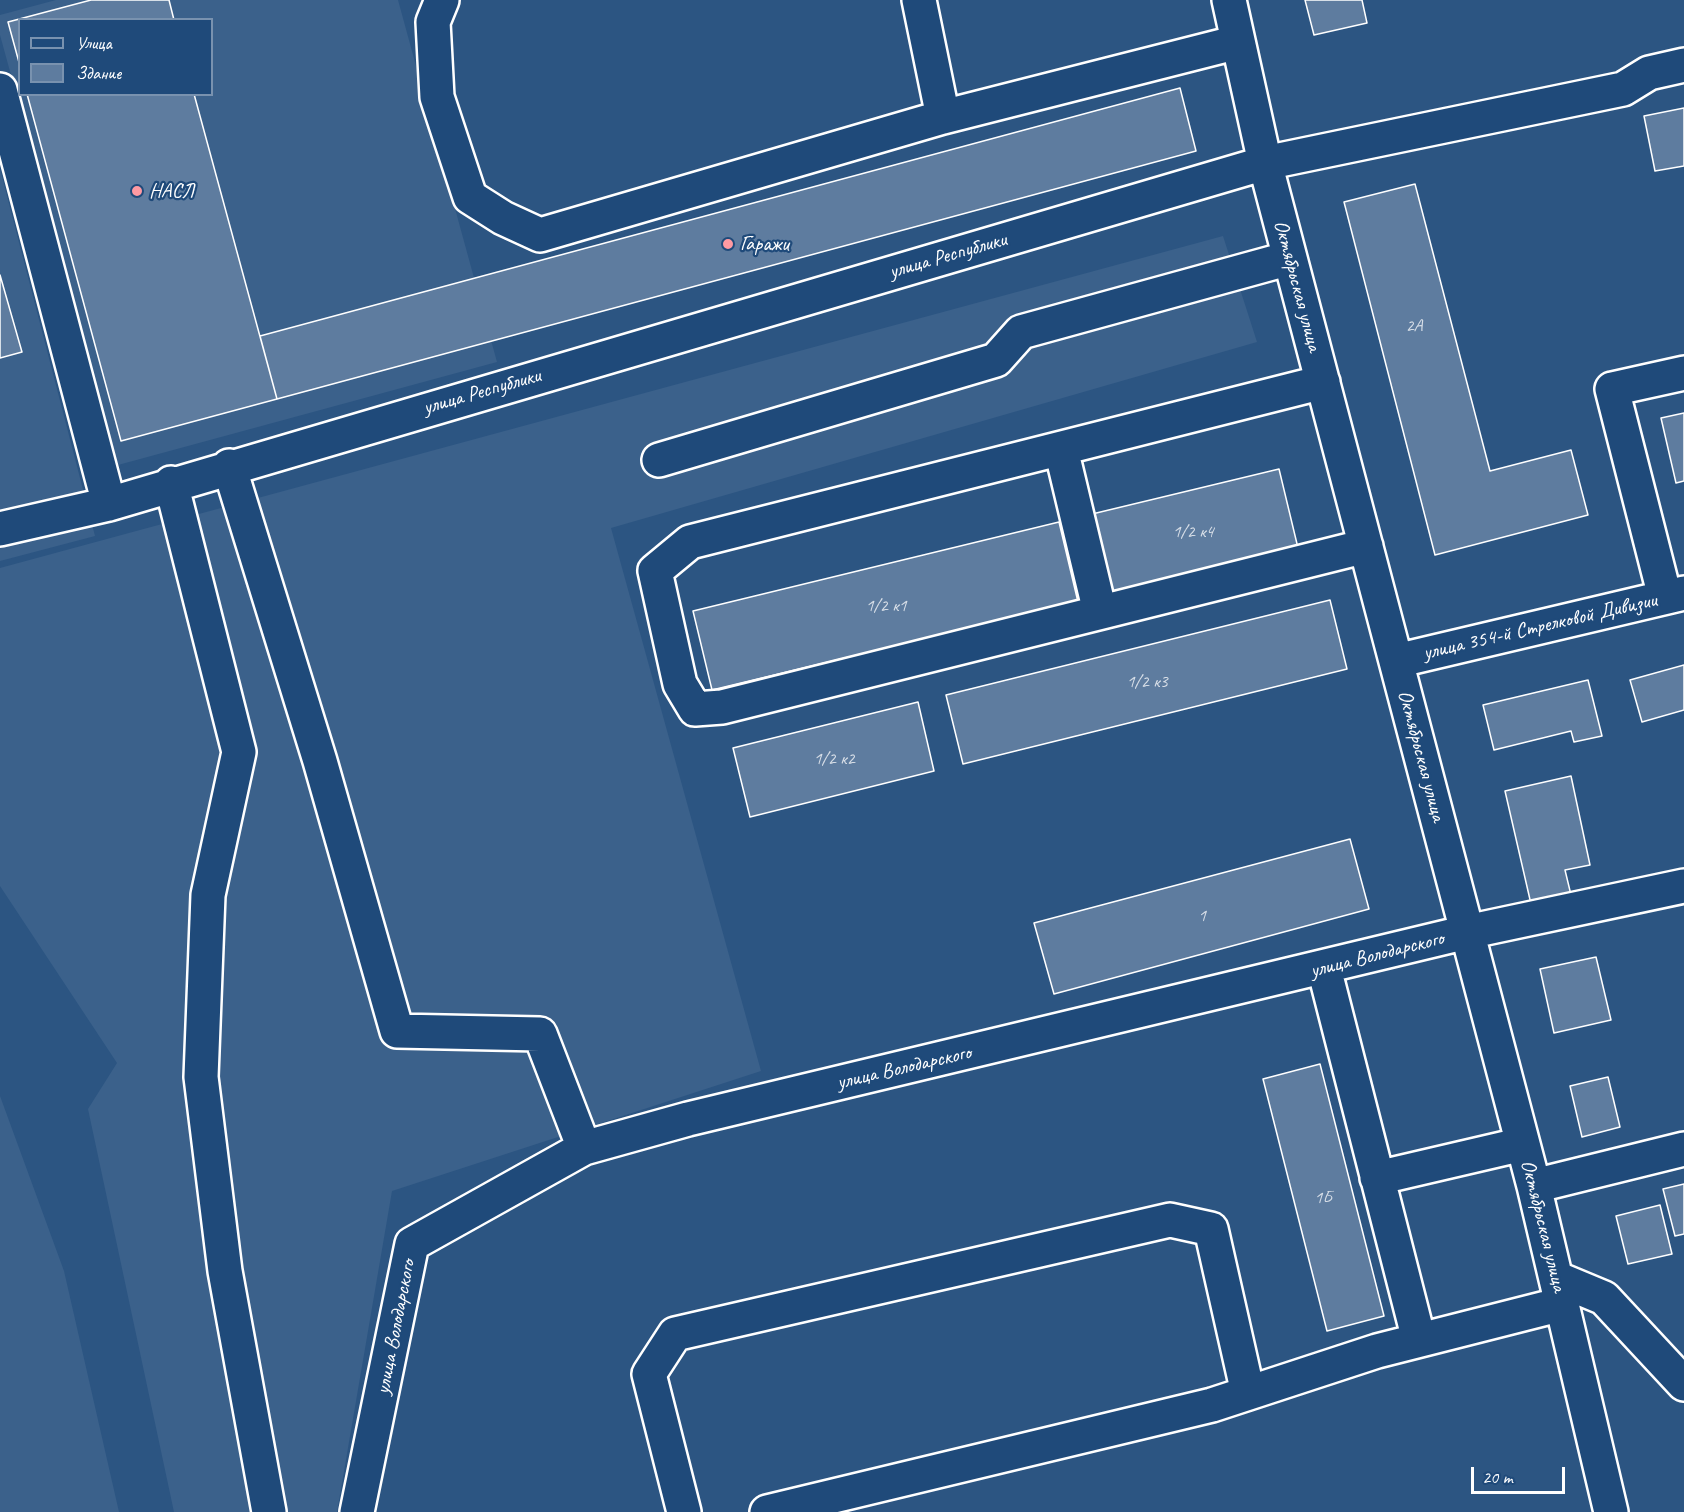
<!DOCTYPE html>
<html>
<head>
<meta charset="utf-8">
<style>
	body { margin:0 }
	#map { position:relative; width:1684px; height:1512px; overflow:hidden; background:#2c5582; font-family:Caveat,sans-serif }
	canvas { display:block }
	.legend { position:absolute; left:18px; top:18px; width:195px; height:78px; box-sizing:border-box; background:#1f4a7a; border:2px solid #7992af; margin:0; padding:8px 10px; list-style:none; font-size:18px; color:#fff }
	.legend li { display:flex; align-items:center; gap:12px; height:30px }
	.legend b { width:30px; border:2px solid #7992af }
	.scale { position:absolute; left:1471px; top:1467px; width:94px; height:27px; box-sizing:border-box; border:3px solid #fff; border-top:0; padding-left:8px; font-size:18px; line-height:21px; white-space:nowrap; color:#fff; -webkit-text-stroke:4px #1f4a7a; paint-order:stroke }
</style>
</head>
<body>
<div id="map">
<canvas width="1684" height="1512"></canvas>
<ul class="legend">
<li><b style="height:8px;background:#1f4a7a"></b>Улица</li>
<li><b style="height:16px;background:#5e7c9f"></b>Здание</li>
</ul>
<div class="scale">20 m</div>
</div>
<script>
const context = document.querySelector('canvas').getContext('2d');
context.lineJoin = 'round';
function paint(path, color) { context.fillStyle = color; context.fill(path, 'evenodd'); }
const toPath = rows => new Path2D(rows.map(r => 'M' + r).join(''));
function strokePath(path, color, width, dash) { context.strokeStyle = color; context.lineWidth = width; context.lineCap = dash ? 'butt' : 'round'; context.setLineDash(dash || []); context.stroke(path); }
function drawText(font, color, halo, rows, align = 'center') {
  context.font = font + ' Caveat,sans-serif'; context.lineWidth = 4.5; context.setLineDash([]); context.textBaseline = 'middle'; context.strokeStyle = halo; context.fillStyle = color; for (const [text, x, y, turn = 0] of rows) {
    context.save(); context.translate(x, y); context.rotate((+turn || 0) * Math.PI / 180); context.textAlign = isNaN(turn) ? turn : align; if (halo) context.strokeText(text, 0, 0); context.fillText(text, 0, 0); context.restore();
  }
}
const built = toPath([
	[56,0,398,0,497,362,118,465,0,35,0,15],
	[20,20,212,20,212,94,20,94],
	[0,169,95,536,0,561],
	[1223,236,1257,342,611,528,761,1071,392,1191,337,1512,174,1512,88,1109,117,1063,0,886,0,568],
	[0,1096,64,1271,119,1512,0,1512]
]);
const building = toPath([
	[91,0,169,0,174,20,20,20,20,66,8,22,91,0],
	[1305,0,1362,0,1367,23,1314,35,1305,0],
	[1180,88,1196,151,277,399,260,336,1180,88],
	[27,94,194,94,277,399,121,441,27,94],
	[1684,108,1684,166,1655,171,1644,116,1684,108],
	[1415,184,1490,471,1571,450,1588,515,1435,555,1344,202,1415,184],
	[0,275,22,352,0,358,0,275],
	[1684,413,1684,481,1676,483,1661,418,1684,413],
	[1279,469,1298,548,1107,595,1088,515,1279,469],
	[1059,522,1078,602,712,690,693,611,1059,522],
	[1330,600,1347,669,963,764,946,695,1330,600],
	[1684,665,1684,710,1642,722,1630,680,1684,665],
	[1588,680,1602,736,1574,742,1571,731,1494,750,1483,705,1588,680],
	[918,702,934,771,750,817,733,748,918,702],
	[1571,776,1590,865,1565,870,1571,895,1531,904,1505,791,1571,776],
	[1350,839,1369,909,1054,994,1034,923,1350,839],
	[1596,957,1611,1020,1554,1033,1540,969,1596,957],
	[1320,1064,1384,1316,1327,1331,1263,1079,1320,1064],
	[1608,1077,1620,1127,1582,1137,1570,1086,1608,1077],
	[1684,1184,1684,1234,1675,1236,1663,1189,1684,1184],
	[1660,1205,1672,1254,1628,1264,1616,1216,1660,1205]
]);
const minor = toPath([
	[442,0,433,22,437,97,470,197,503,218,540,235,943,117,1238,42],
	[919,0,943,117],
	[1229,0,1265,163,1534,1186,1611,1512],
	[0,90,109,504,1265,163,1623,89,1649,73,1684,65],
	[1323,382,690,542,655,571,680,684,695,709,722,707,1366,546],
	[1061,449,1100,612],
	[659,460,996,360,1021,332,1290,258],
	[229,466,320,761,397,1031,540,1034,584,1148],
	[171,483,239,752,208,895,201,1077,225,1271,269,1512],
	[0,529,109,504],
	[1665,597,1612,389,1684,373],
	[1396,661,1684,593],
	[1324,968,1419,1340],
	[1377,1178,1523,1144],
	[1534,1186,1684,1149],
	[1556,1278,1604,1298,1684,1384],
	[357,1512,412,1244,584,1148,688,1119,1467,932,1684,886],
	[684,1512,649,1374,675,1334,1170,1220,1211,1229,1248,1393],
	[767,1512,1212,1405,1377,1351,1562,1304]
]);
const markers = [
	[137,191,6,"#ff9aa2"],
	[728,244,6,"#ff9aa2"]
];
const numberNames = [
	["2А",1414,326],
	["1/2 к4",1193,532],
	["1/2 к1",886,606],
	["1/2 к3",1147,682],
	["1/2 к2",834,759],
	["1",1202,916],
	["1Б",1323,1198]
];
const poiNames = [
	["НАСЛ",149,191],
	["Гаражи",740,244]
];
const streetNames = [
	["улица Республики",948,256,-16],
	["Октябрьская улица",1297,286,75],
	["улица Республики",482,392,-16],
	["улица 354-й Стрелковой Дивизии",1540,627,-13],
	["Октябрьская улица",1421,756,75],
	["улица Володарского",1377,955,-14],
	["улица Володарского",904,1068,-13],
	["Октябрьская улица",1543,1226,76],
	["улица Володарского",396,1327,-79]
];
paint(built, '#3b618b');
paint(building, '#5e7c9f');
strokePath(building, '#fff', 1.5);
strokePath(minor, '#fff', 38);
strokePath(minor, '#1f4a7a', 33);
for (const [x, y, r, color] of markers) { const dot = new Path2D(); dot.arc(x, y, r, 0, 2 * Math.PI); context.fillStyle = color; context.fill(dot); strokePath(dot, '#1f4a7a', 2); }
drawText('18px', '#d7dee7', null, numberNames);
drawText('21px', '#fff', '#1f4a7a', poiNames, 'left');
drawText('21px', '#fff', '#1f4a7a', streetNames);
</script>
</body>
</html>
